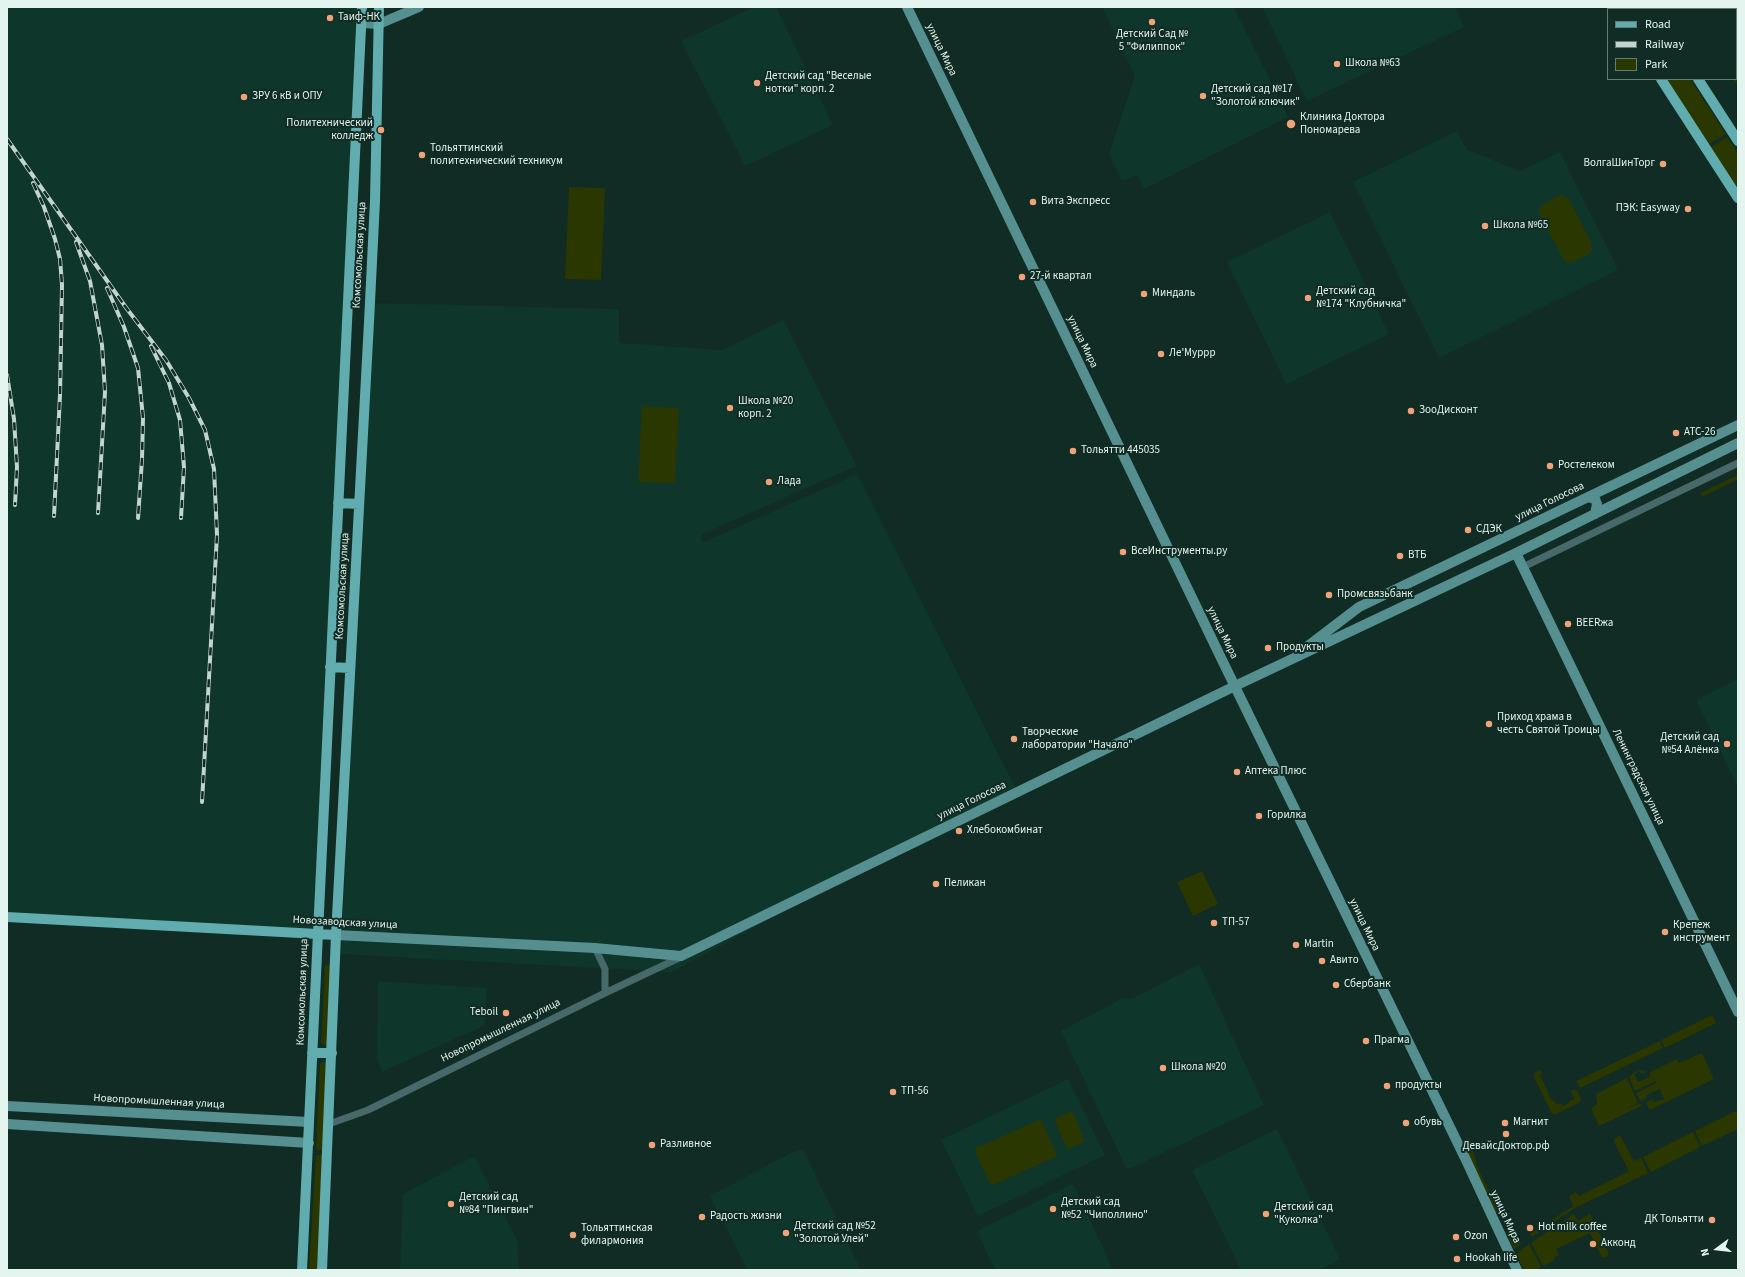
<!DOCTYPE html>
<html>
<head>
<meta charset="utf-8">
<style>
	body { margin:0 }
	#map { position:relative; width:1745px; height:1277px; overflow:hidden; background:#102c24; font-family:"Source Sans 3",sans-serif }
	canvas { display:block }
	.frame { position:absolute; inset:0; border:8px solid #e4f4ee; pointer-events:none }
	.legend { position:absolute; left:1607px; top:8px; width:130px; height:72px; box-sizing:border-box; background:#102c24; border:1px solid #657c75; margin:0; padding:5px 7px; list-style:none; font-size:12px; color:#e4f4ee }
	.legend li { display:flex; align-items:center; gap:8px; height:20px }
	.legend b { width:20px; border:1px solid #657c75 }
	.north { position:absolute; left:1697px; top:1229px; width:40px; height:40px; -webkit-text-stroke:3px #102c24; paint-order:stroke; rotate:255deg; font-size:11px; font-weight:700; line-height:16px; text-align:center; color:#e4f4ee }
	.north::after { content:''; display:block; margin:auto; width:14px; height:18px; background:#e4f4ee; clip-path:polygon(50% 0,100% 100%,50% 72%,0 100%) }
</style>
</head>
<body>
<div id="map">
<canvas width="1745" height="1277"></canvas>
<div class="frame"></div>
<ul class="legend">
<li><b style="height:5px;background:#61acae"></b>Road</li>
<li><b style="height:5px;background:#c2d4ce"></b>Railway</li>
<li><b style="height:11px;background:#2a3700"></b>Park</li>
</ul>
<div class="north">N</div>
</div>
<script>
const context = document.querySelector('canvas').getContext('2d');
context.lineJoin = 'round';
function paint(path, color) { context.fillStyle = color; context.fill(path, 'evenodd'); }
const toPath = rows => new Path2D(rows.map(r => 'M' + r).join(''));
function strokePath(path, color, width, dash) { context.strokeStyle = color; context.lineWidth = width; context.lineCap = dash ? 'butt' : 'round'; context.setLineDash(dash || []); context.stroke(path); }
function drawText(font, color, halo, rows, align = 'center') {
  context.font = font + ' "Source Sans 3",sans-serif'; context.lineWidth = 4; context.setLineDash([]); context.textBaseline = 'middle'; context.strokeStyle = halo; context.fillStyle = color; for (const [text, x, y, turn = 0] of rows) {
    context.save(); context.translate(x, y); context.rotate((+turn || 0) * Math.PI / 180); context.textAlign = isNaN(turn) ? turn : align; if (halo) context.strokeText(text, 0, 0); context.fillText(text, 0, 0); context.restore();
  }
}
const built = toPath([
	[7,7,359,7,317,934,7,917],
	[754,7,776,7,833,125,745,166,681,41],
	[1102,7,1234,7,1288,117,1144,189,1137,175,1122,181,1109,154,1135,76],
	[1262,7,1455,7,1464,27,1307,101],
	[1457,131,1466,149,1520,171,1560,152,1618,270,1439,358,1353,182],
	[1330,212,1389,334,1286,384,1227,262],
	[373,303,619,309,619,343,723,350,783,320,856,466,701,535,702,543,857,474,1015,787,672,972,341,954],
	[1738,679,1738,788,1696,700],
	[1199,964,1264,1105,1127,1170,1061,1031,1123,998,1132,999],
	[378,981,487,988,485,1025,382,1072,377,1058],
	[1068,1079,1105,1155,978,1216,941,1140],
	[1277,1129,1340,1259,1318,1270,1241,1270,1192,1170],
	[796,1150,804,1151,861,1270,748,1270,710,1196],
	[474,1156,517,1240,519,1270,400,1270,403,1194],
	[1072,1184,1075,1187,1113,1270,995,1270,977,1231]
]);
const green = toPath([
	[1686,7,1738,7,1738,86,1733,79,1736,79,1736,9,1687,9],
	[1667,79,1690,79,1726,134,1709,144],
	[1727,137,1738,153,1738,189,1711,147],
	[569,187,605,188,601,280,565,279],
	[1558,196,1564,196,1569,199,1591,242,1592,249,1590,253,1573,262,1568,262,1563,259,1539,213,1539,209,1543,205],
	[642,406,679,408,675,483,638,482],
	[1738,475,1738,479,1702,497,1700,493],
	[1202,871,1218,904,1193,916,1177,882],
	[325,965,331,965,327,1045,324,1045,321,1043],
	[1712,1015,1716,1023,1665,1048,1661,1040],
	[1660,1041,1663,1048,1580,1088,1576,1081],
	[1702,1053,1714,1079,1650,1110,1646,1102,1653,1099,1654,1102,1664,1099,1660,1089,1647,1095,1646,1099,1640,1101,1636,1093,1657,1083,1656,1081,1635,1091,1629,1077,1634,1072,1642,1070,1646,1072,1641,1074,1640,1071,1634,1074,1638,1082,1651,1076,1649,1073,1652,1071,1677,1059,1679,1063],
	[322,1062,326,1063,324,1150,316,1150,320,1064],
	[1540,1070,1542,1074,1540,1075,1552,1101,1554,1100,1557,1105,1561,1103,1563,1106,1569,1103,1569,1101,1574,1099,1571,1091,1574,1089,1577,1091,1581,1099,1580,1102,1556,1114,1552,1114,1534,1077,1534,1073],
	[1627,1078,1638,1103,1623,1111,1638,1104,1643,1105,1599,1126,1591,1109,1597,1104,1596,1094],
	[1738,1110,1738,1129,1702,1146,1695,1131],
	[1072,1111,1085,1142,1067,1149,1054,1119],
	[1041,1119,1057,1156,991,1186,974,1149],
	[1693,1132,1700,1147,1651,1172,1643,1157],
	[1620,1135,1634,1161,1641,1158,1648,1173,1575,1208,1532,1237,1530,1234,1573,1206,1569,1196,1576,1192,1579,1196,1629,1171,1614,1142,1615,1138],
	[1470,1138,1477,1166,1496,1206,1498,1213,1497,1214,1462,1142],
	[316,1155,324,1155,317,1270,309,1270],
	[1502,1205,1521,1244,1514,1249,1510,1241],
	[1574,1214,1578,1221,1590,1214,1608,1252,1608,1256,1604,1258,1602,1257,1590,1233,1556,1249,1559,1255,1555,1257,1553,1261,1543,1266,1531,1243],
	[1529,1244,1541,1267,1535,1270,1524,1270,1516,1254]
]);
const street = toPath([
	[1523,567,1738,463],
	[595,948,605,969,605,993],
	[329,1124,368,1110,605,993,681,957]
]);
const secondary = toPath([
	[907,7,1223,662,1466,1160,1517,1270],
	[362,23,379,24,419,7],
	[1588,497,1595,499,1597,504,1595,514],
	[1516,553,1738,1012],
	[1304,649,1359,607,1738,425],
	[336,935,595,948,681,956,1235,686,1516,553,1738,443],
	[7,1106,309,1122],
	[7,1124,309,1143]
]);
const primary = toPath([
	[1614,7,1616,9],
	[1652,7,1653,9],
	[1661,79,1738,198],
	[1698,79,1738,141],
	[338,503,359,504],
	[330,667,350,668],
	[7,917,336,935],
	[312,1053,332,1053],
	[302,1270,362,7],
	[322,1270,336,935,369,322,375,201,379,7]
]);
const rail = toPath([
	[7,139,127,309],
	[33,183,44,207,55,239,60,259,62,285,60,395,54,516],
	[76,242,90,281,102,345,105,392,98,513],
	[107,288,124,327,138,368,143,418,142,459,138,518],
	[124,305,166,360,189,398,205,430,214,469,217,535,202,802],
	[151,346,169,383,180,420,184,467,181,518],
	[7,375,14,419,17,467,15,505]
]);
const markers = [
	[330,18,4,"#f0a279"],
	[1152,22,4,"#f0a279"],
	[1337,64,4,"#f0a279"],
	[757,83,4,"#f0a279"],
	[1203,96,4,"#f0a279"],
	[244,97,4,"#f0a279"],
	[1291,124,5,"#f0a279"],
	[381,130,4,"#f0a279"],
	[422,155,4,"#f0a279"],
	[1663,164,4,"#f0a279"],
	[1033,202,4,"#f0a279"],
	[1688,209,4,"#f0a279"],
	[1485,226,4,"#f0a279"],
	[1022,277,4,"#f0a279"],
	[1144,294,4,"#f0a279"],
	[1308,298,4,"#f0a279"],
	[1161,354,4,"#f0a279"],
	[730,408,4,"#f0a279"],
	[1411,411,4,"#f0a279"],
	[1676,433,4,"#f0a279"],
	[1073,451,4,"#f0a279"],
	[1550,466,4,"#f0a279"],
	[769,482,4,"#f0a279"],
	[1468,530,4,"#f0a279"],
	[1123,552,4,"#f0a279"],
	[1400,556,4,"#f0a279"],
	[1329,595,4,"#f0a279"],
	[1568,624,4,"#f0a279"],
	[1268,648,4,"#f0a279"],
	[1489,724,4,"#f0a279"],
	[1014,739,4,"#f0a279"],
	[1727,744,4,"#f0a279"],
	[1237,772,4,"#f0a279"],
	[1259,816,4,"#f0a279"],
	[959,831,4,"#f0a279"],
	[936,884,4,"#f0a279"],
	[1214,923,4,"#f0a279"],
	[1665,932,4,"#f0a279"],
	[1296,945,4,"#f0a279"],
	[1322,961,4,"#f0a279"],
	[1336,985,4,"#f0a279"],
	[506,1013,4,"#f0a279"],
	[1366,1041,4,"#f0a279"],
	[1163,1068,4,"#f0a279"],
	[1387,1086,4,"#f0a279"],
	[893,1092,4,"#f0a279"],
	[1406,1123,4,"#f0a279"],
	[1505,1123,4,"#f0a279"],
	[1506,1134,4,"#f0a279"],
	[652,1145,4,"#f0a279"],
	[451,1204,4,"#f0a279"],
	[1053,1209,4,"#f0a279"],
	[1266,1214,4,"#f0a279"],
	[702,1217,4,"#f0a279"],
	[1712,1220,4,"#f0a279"],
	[1530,1228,4,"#f0a279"],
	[786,1233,4,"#f0a279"],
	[573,1235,4,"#f0a279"],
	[1456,1237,4,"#f0a279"],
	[1593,1244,4,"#f0a279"],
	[1457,1259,4,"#f0a279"]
];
const poiNames = [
	["Таиф-НК",338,18],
	["Детский Сад №",1152,35,"center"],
	["5 \"Филиппок\"",1152,48,"center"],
	["Школа №63",1345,64],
	["Детский сад \"Веселые",765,77],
	["нотки\" корп. 2",765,90],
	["Детский сад №17",1211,90],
	["\"Золотой ключик\"",1211,103],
	["ЗРУ 6 кВ и ОПУ",252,97],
	["Клиника Доктора",1300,118],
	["Пономарева",1300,131],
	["Политехнический",373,124,"right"],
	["колледж",373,137,"right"],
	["Тольяттинский",430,149],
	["политехнический техникум",430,162],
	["ВолгаШинТорг",1655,164,"right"],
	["Вита Экспресс",1041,202],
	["ПЭК: Easyway",1680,209,"right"],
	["Школа №65",1493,226],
	["27-й квартал",1030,277],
	["Детский сад",1316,292],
	["№174 \"Клубничка\"",1316,305],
	["Миндаль",1152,294],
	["Ле'Муррр",1169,354],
	["Школа №20",738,402],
	["корп. 2",738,415],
	["ЗооДисконт",1419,411],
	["АТС-26",1684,433],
	["Тольятти 445035",1081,451],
	["Ростелеком",1558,466],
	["Лада",777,482],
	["СДЭК",1476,530],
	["ВсеИнструменты.ру",1131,552],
	["ВТБ",1408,556],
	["Промсвязьбанк",1337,595],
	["BEERжа",1576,624],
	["Продукты",1276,648],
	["Приход храма в",1497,718],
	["честь Святой Троицы",1497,731],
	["Творческие",1022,733],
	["лаборатории \"Начало\"",1022,746],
	["Детский сад",1719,738,"right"],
	["№54 Алёнка",1719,751,"right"],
	["Аптека Плюс",1245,772],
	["Горилка",1267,816],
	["Хлебокомбинат",967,831],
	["Пеликан",944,884],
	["ТП-57",1222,923],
	["Крепеж",1673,926],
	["инструмент",1673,939],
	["Martin",1304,945],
	["Авито",1330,961],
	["Сбербанк",1344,985],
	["Teboil",498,1013,"right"],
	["Прагма",1374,1041],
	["Школа №20",1171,1068],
	["продукты",1395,1086],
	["ТП-56",901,1092],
	["обувь",1414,1123],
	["Магнит",1513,1123],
	["Разливное",660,1145],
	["ДевайсДоктор.рф",1506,1147,"center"],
	["Детский сад",459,1198],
	["№84 \"Пингвин\"",459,1211],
	["Детский сад",1061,1203],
	["№52 \"Чиполлино\"",1061,1216],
	["Детский сад",1274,1208],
	["\"Куколка\"",1274,1221],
	["Радость жизни",710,1217],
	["ДК Тольятти",1704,1220,"right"],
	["Детский сад №52",794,1227],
	["\"Золотой Улей\"",794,1240],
	["Hot milk coffee",1538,1228],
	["Тольяттинская",581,1229],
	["филармония",581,1242],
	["Ozon",1464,1237],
	["Акконд",1601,1244],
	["Hookah life",1465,1259]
];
const streetNames = [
	["улица Мира",941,50,64],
	["Комсомольская улица",360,255,-87],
	["улица Мира",1082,342,64],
	["улица Голосова",1550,502,-26],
	["Комсомольская улица",343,586,-87],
	["улица Мира",1222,633,64],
	["Ленинградская улица",1638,777,64],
	["улица Голосова",972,801,-26],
	["Новозаводская улица",345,923,3],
	["улица Мира",1364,925,64],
	["Комсомольская улица",303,992,-88],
	["Новопромышленная улица",501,1031,-26],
	["Новопромышленная улица",159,1102,3],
	["улица Мира",1505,1217,65]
];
paint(built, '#0e362b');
paint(green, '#2a3700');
strokePath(street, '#47696a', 7);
strokePath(secondary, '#568f90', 10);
strokePath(primary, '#61acae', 10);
strokePath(rail, '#c2d4ce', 4);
strokePath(rail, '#102c24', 2.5, [8]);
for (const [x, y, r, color] of markers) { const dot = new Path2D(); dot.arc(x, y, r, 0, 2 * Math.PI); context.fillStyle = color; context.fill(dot); strokePath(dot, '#102c24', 1.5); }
drawText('11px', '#e4f4ee', '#102c24', poiNames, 'left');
drawText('11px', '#e4f4ee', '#102c24', streetNames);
</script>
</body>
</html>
